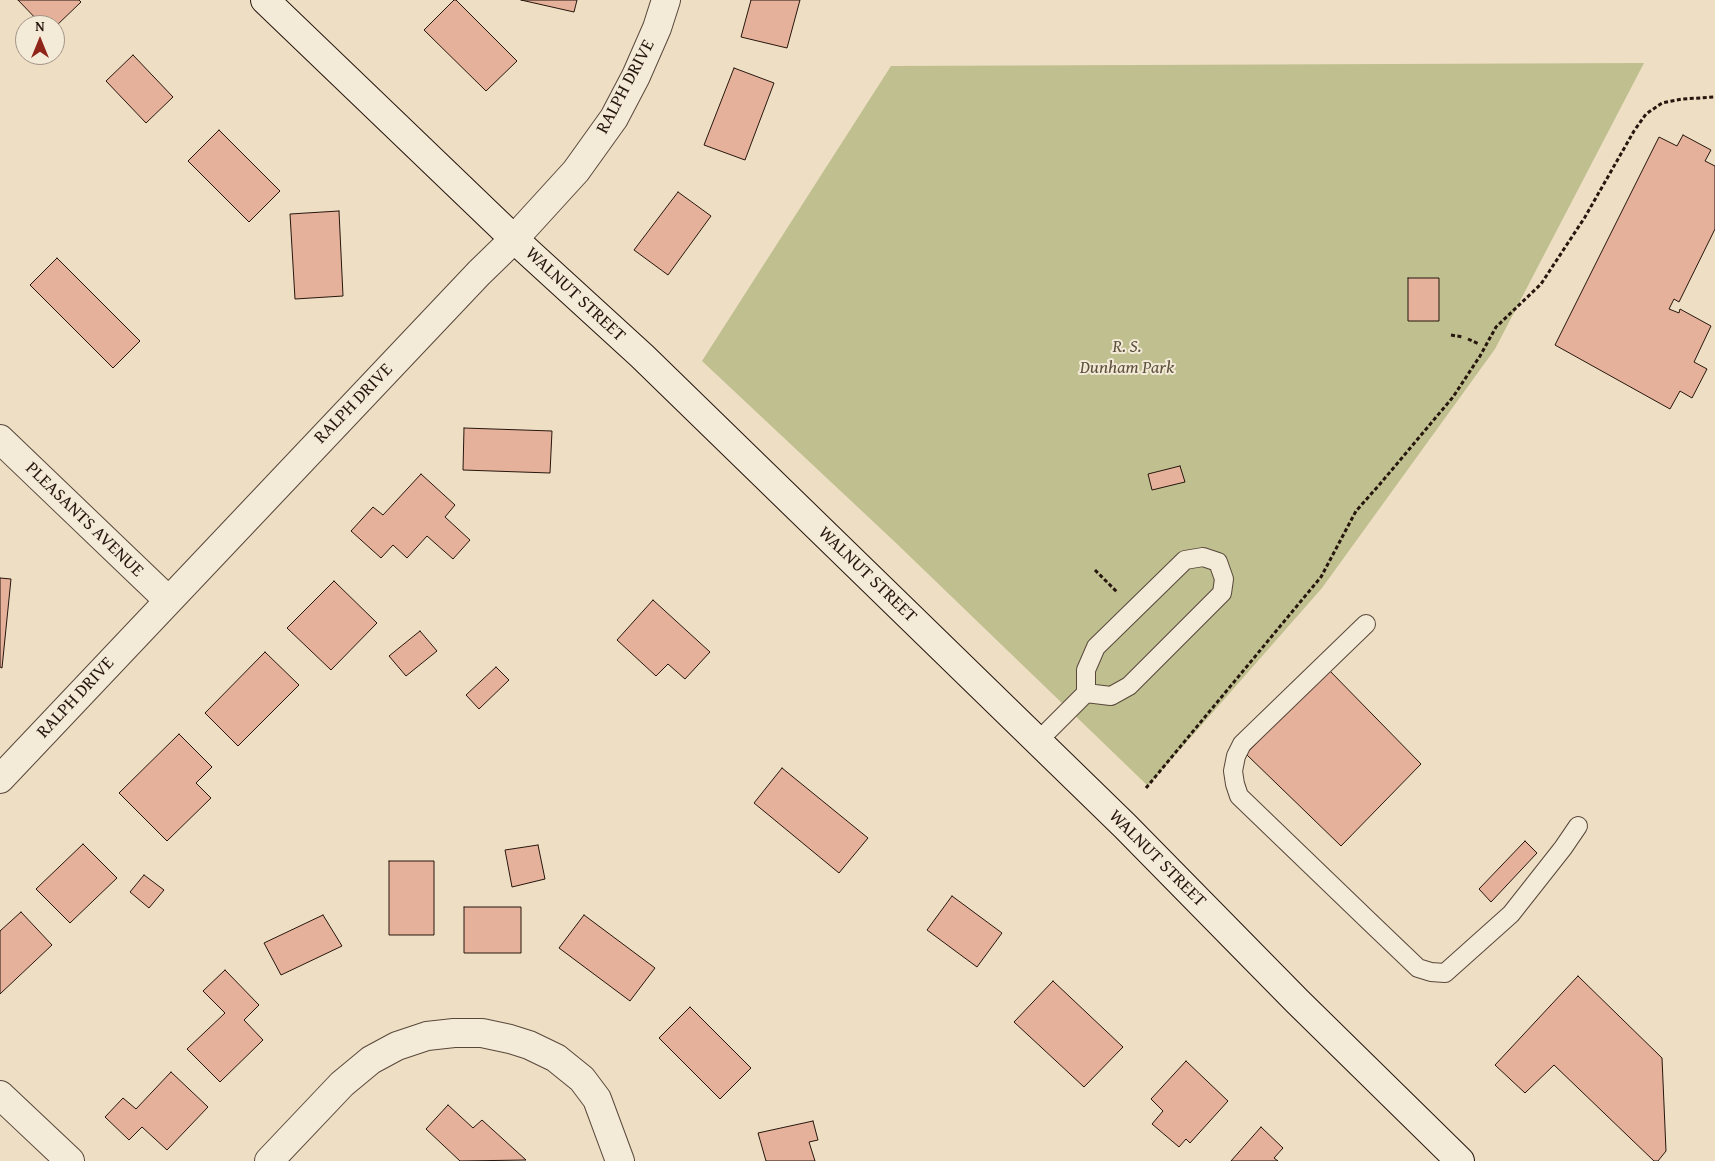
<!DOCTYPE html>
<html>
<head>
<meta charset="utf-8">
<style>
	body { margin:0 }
	#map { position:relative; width:1715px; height:1161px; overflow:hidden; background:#eedec3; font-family:"Gentium Book Plus",serif }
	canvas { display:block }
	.north { position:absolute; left:15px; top:15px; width:50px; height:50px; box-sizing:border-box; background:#f4ead8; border:1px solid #a29587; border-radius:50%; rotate:0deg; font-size:14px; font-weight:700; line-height:20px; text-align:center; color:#26160e }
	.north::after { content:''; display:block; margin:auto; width:18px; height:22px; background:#8f2418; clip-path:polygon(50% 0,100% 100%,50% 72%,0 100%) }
</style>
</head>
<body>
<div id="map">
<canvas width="1715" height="1161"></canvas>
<div class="north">N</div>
</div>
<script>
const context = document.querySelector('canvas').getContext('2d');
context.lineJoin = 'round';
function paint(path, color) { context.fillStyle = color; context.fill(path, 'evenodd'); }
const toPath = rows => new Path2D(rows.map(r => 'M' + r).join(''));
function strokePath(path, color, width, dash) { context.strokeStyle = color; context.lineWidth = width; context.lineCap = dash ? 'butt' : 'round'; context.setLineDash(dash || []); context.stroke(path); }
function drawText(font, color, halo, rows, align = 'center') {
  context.font = font + ' "Gentium Book Plus",serif'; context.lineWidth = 4; context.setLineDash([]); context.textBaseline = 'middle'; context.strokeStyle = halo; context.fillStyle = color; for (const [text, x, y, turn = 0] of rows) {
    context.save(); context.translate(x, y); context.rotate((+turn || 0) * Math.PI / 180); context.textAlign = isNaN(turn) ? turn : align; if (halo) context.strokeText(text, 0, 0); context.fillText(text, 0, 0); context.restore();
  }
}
const green = toPath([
	[1644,63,1495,349,1322,588,1148,786,896,543,702,361,891,66]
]);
const building = toPath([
	[18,0,79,0,81,2,55,27,55,25,42,25,18,0],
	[454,0,456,0,517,61,486,91,424,30,454,0],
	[521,0,577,0,574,12,521,0],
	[751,0,800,0,787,48,741,37,751,0],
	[133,55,173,97,146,123,106,81,133,55],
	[734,68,774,83,745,160,704,145,734,68],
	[219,130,280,191,249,222,188,161,219,130],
	[1683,135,1711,150,1705,161,1715,166,1715,229,1679,302,1674,299,1669,309,1679,313,1680,309,1711,326,1694,362,1707,369,1692,398,1680,391,1670,409,1555,345,1659,137,1677,146,1683,135],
	[678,192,711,216,668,275,634,250,678,192],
	[339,211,343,296,295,299,290,214,339,211],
	[57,258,140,341,113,368,30,285,57,258],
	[1408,278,1439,278,1439,321,1408,321,1408,278],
	[464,428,552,431,550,473,463,470,464,428],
	[1180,466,1185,482,1152,490,1148,474,1180,466],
	[421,474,455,505,445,517,470,540,453,559,427,536,407,558,393,545,381,558,351,531,373,507,383,515,421,474],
	[0,578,11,579,2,668,0,667,0,578],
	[334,581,377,623,331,670,287,628,334,581],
	[653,600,710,652,685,679,668,664,656,676,617,640,653,600],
	[420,631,437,651,406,676,389,656,420,631],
	[265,652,299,685,238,746,205,713,265,652],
	[496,667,509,680,479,709,466,695,496,667],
	[1328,669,1421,764,1341,846,1246,754,1328,669],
	[179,734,212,767,196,783,211,798,167,841,119,793,179,734],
	[782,768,868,838,839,873,754,803,782,768],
	[1525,841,1537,853,1491,902,1479,889,1525,841],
	[83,844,117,878,70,923,36,889,83,844],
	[538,845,545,879,512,887,505,850,538,845],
	[389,861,434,861,434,935,389,935,389,861],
	[144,875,164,890,149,908,130,892,144,875],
	[952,896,1002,933,977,967,927,930,952,896],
	[464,907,521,907,521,953,464,953,464,907],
	[21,912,52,945,0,994,0,931,21,912],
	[323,915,342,946,281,975,264,943,323,915],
	[584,915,655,968,630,1001,559,948,584,915],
	[225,970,259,1005,244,1020,263,1040,220,1082,187,1049,225,1013,203,991,225,970],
	[1578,976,1662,1058,1666,1151,1658,1161,1654,1161,1554,1065,1525,1093,1495,1065,1578,976],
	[1053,981,1123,1047,1084,1087,1014,1022,1053,981],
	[690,1007,751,1068,720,1099,659,1038,690,1007],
	[1186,1061,1228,1101,1190,1143,1186,1139,1179,1147,1152,1124,1163,1111,1151,1099,1186,1061],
	[171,1072,208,1107,167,1150,142,1127,129,1140,105,1117,123,1098,136,1109,171,1072],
	[448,1105,473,1128,482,1120,526,1160,460,1161,426,1129,448,1105],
	[813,1121,818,1140,809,1142,815,1161,766,1161,758,1133,813,1121],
	[1261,1127,1283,1148,1274,1158,1278,1161,1231,1161,1261,1127]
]);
const path = toPath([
	[1451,335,1463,337],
	[1468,339,1479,344],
	[1095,570,1117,592],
	[1146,788,1321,577,1356,511,1380,484,1453,397,1480,356,1496,327,1541,284,1585,217,1634,131,1646,114,1662,103,1682,99,1715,97]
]);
const lane = toPath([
	[1366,624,1242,744,1236,756,1233,771,1235,784,1239,796,1373,925,1418,968,1431,972,1445,973,1511,914,1563,848,1578,826],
	[1038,741,1086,693,1086,670,1096,647,1185,560,1203,557,1218,562,1224,579,1222,593,1129,686,1111,696,1086,693]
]);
const street = toPath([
	[0,439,168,600],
	[0,779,479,273,514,239,576,171,614,118,636,76,657,28,666,0],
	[0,1095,70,1161],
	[269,1161,342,1084,371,1060,397,1046,427,1036,454,1033,482,1033,510,1039,529,1045,556,1058,582,1079,597,1099,620,1161]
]);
const secondary = toPath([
	[265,0,514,239,642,356,1125,826,1297,1001,1460,1161]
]);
const streetNames = [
	["RALPH DRIVE",626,87,-62],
	["WALNUT STREET",575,295,43],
	["RALPH DRIVE",354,404,-46],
	["PLEASANTS AVENUE",84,520,44],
	["WALNUT STREET",867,575,44],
	["RALPH DRIVE",76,698,-47],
	["WALNUT STREET",1157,859,45]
];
const parkNames = [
	["R. S.",1127,347],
	["Dunham Park",1127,368]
];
paint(green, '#bfbf8f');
paint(building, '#e5b19a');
strokePath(building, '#26160e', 1);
strokePath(lane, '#58483b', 20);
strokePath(street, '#58483b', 30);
strokePath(secondary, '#26160e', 30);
strokePath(path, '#26160e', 3, [4, 2.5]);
strokePath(lane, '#f4ead8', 18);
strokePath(street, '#f4ead8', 28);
strokePath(secondary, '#f4ead8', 28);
drawText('18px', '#26160e', '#f4ead8', streetNames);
drawText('italic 18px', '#5c513b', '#f4ead8', parkNames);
</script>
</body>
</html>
